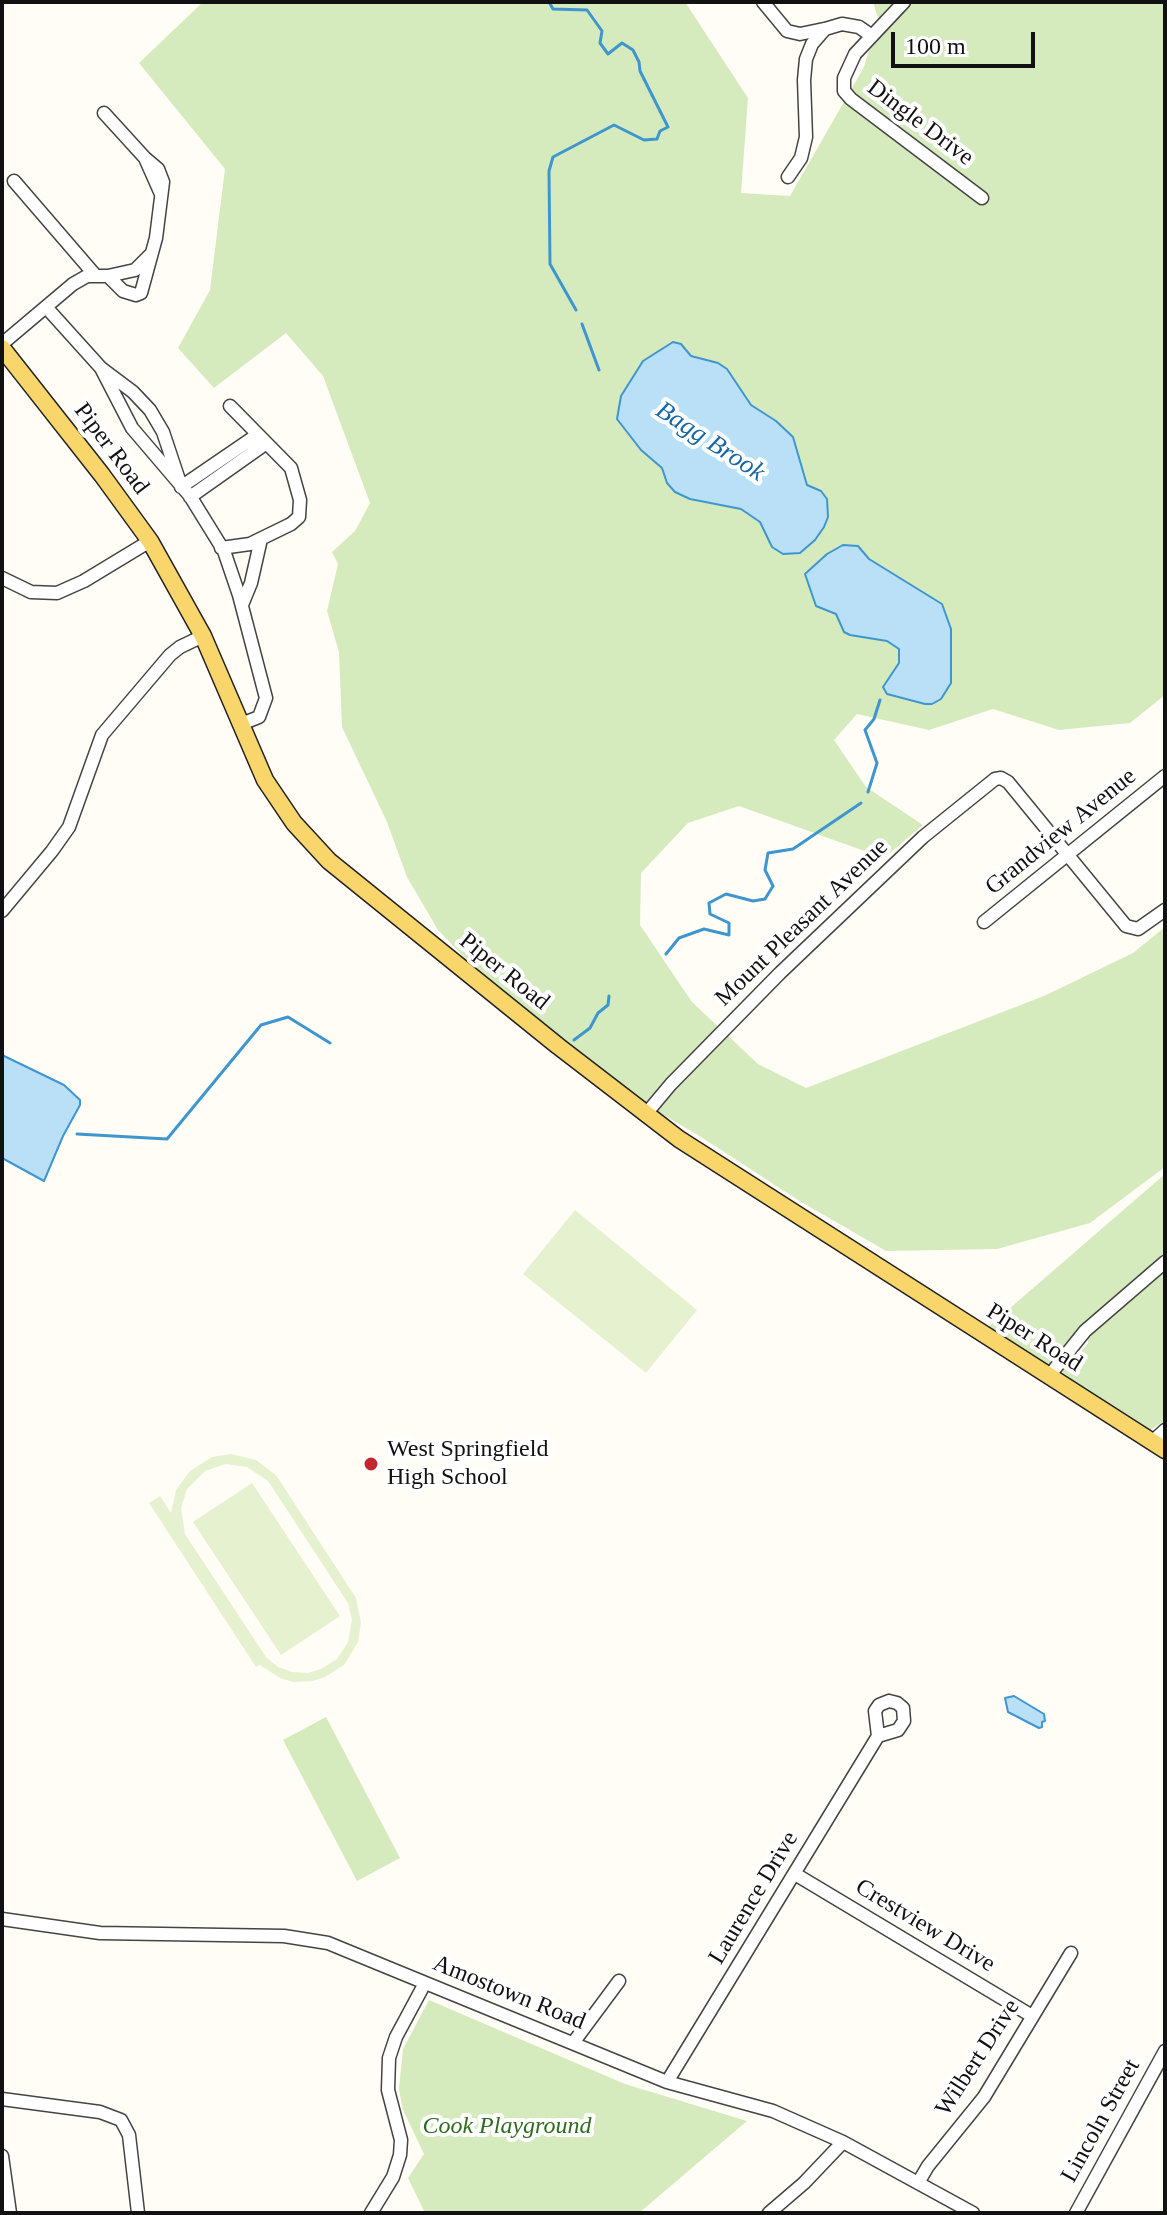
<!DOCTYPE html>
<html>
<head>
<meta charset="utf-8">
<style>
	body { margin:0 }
	#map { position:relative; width:1167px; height:2215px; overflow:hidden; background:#fffdf5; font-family:"Times New Roman",serif }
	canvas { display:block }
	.frame { position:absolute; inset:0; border:4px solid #111; pointer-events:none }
	.scale { position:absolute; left:891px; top:32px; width:144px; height:36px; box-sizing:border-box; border:4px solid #111; border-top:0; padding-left:10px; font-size:24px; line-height:28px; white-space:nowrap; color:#111; -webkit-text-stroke:6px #fff; paint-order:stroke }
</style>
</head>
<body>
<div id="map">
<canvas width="1167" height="2215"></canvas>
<div class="frame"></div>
<div class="scale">100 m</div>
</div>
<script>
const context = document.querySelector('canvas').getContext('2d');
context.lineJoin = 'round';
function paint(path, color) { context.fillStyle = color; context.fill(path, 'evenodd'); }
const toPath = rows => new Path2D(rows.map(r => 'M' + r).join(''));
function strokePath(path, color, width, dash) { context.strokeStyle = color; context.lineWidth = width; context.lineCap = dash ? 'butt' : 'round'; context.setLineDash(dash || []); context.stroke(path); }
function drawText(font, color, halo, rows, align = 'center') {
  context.font = font + ' "Times New Roman",serif'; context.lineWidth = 8; context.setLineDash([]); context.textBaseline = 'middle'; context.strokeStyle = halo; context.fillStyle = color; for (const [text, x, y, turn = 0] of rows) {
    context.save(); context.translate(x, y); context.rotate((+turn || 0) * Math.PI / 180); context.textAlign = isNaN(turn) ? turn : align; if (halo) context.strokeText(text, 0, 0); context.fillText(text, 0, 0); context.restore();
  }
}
const green = toPath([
	[203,2,685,2,748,98,741,193,790,196,864,67,878,18,873,2,1165,2,1165,695,1130,723,1059,730,993,709,929,730,857,714,834,740,866,787,923,825,884,858,739,806,688,823,641,873,640,925,692,1002,758,1064,806,1088,1044,996,1133,953,1165,927,1165,1167,1090,1223,997,1249,886,1251,798,1200,698,1135,641,1102,466,959,438,930,407,877,387,822,342,727,339,652,327,611,338,564,332,552,355,531,370,503,323,376,286,333,214,388,178,348,210,290,225,169,139,63],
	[1165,1174,1165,1254,1078,1330,1051,1364,1046,1365,987,1328],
	[1165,1270,1165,1421,1150,1430,1064,1377,1062,1369,1088,1344,1088,1338],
	[326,1717,400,1858,357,1881,283,1740],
	[429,2000,625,2084,747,2121,639,2213,425,2213,408,2178,424,2154,403,2110,399,2089,403,2049]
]);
const pitch = toPath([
	[575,1210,697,1310,646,1373,523,1274],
	[231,1454,256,1460,276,1475,356,1598,361,1623,358,1642,344,1665,325,1677,313,1681,293,1682,280,1678,260,1665,256,1667,149,1503,160,1496,171,1513,176,1490,190,1471,212,1457],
	[226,1464,247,1467,268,1481,348,1603,352,1620,348,1642,337,1659,321,1669,308,1673,292,1672,278,1667,266,1657,185,1534,181,1508,187,1489,205,1471],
	[252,1483,340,1616,281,1655,193,1522]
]);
const water = toPath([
	[673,342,681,344,691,356,718,363,727,369,751,405,776,421,793,437,807,485,821,491,827,499,828,517,824,527,815,540,800,553,783,554,772,547,760,522,741,509,690,499,675,492,667,483,662,468,641,450,617,419,621,396,643,361,673,342],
	[843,545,858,546,869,559,942,604,951,629,951,683,941,699,932,704,925,704,887,694,883,687,899,663,899,649,887,641,850,635,844,632,836,614,816,606,805,574,827,554,843,545],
	[2,1055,64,1085,80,1100,80,1105,63,1136,44,1181,2,1158,2,1055],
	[1014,1696,1044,1714,1045,1721,1042,1722,1042,1727,1039,1728,1008,1712,1005,1698,1014,1696]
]);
const stream = toPath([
	[549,2,553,9,587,10,602,31,600,43,608,54,622,43,633,50,639,62,640,71,668,127,660,131,657,139,644,140,614,125,553,157,549,171,550,264,576,310],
	[582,324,599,370],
	[868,792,877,763,865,730,874,719,880,700],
	[666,954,679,938,704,929,729,935,729,923,710,914,709,903,726,894,753,901,765,899,773,886,765,870,768,853,793,849,861,803],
	[574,1040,590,1028,598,1013,608,1005,609,996],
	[77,1134,167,1139,261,1025,288,1017,330,1043]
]);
const minor = toPath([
	[763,2,787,31,800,34,824,29],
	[904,2,855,54,844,78,844,91,851,99,982,198],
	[104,113,145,158],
	[788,177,801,158,806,137,804,80,806,59,812,44,825,29,842,24,859,27,872,36],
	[14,181,95,275],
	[108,276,135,270,150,255],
	[46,307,101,368,133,392,150,410,163,432,179,480],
	[2,344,73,284,87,276,108,276,123,291,136,295,141,293,156,238,163,182,158,169,145,158,161,194],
	[101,368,132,428,190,496,224,551,239,595,266,698,259,717,241,724],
	[181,487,257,435],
	[190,497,265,444],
	[221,548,250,544,291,524,299,517,300,500,291,468,230,406],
	[2,578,31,592,57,593,84,581,150,541],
	[242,605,251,583,261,539],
	[2,911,52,851,69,827,102,735,170,655,180,647,203,636],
	[984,922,1165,776],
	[645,1115,671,1084,780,973,923,837,995,779,1001,778,1008,782,1126,926,1138,929,1165,910],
	[1049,1376,1085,1331,1165,1262],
	[1152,1442,1165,1430],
	[889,1701,897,1703,903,1708,904,1721,898,1730,878,1736,875,1711,879,1705,889,1701],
	[795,1874,1032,2016],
	[2,1919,100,1933,284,1936,328,1943,667,2082,773,2111,843,2142,973,2213],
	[573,2043,619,1981],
	[667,2082,878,1736],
	[2,2099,100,2112,121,2120,129,2135,138,2213],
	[2,2156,10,2213],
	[918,2183,928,2166,984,2097,1071,1953],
	[371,2213,393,2177,400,2155,401,2140,388,2090,389,2058,396,2037,425,1983],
	[769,2213,804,2183,843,2142],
	[1076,2213,1165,2051]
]);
const major = toPath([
	[2,348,102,475,150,541,203,636,265,780,294,823,329,861,558,1046,679,1139,1165,1450]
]);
const markers = [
	[371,1464,8,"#c4262e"]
];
const streetNames = [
	["Dingle Drive",920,123,37],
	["Piper Road",111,449,53],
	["Grandview Avenue",1061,832,-39],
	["Mount Pleasant Avenue",802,923,-44],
	["Piper Road",504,972,39],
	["Piper Road",1034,1338,32],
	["Laurence Drive",754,1898,-59],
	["Crestview Drive",925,1926,31],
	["Amostown Road",509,1993,22],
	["Wilbert Drive",978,2058,-57],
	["Lincoln Street",1101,2121,-61]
];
const poiNames = [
	["West Springfield",387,1450],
	["High School",387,1478]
];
const parkNames = [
	["Cook Playground",507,2127]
];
const waterNames = [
	["Bagg Brook",710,442,33]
];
paint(green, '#d5ebbd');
paint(pitch, '#e6f2cf');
paint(water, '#b9e0f7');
strokePath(water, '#3f96cf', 2);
strokePath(stream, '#3f96cf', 3);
strokePath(minor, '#444', 15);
strokePath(major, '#222', 19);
strokePath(minor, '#fff', 12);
strokePath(major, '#f9d66b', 16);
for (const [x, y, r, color] of markers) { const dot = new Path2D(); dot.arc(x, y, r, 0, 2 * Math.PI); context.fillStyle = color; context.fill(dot); strokePath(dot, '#fff', 3); }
drawText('24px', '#111', '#fff', streetNames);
drawText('24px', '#111', '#fff', poiNames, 'left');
drawText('italic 24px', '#2f6b1f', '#fff', parkNames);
drawText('italic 26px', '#1768a6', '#fff', waterNames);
</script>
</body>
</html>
